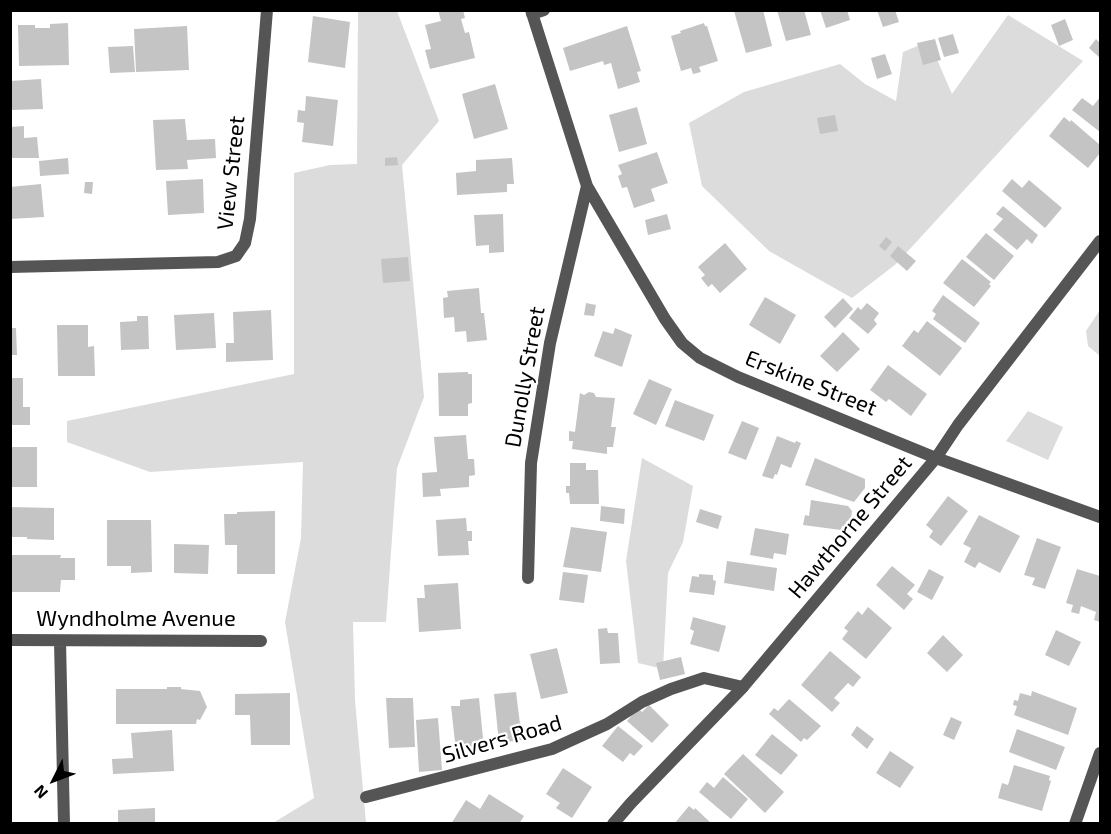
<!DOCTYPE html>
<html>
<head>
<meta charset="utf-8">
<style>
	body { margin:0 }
	#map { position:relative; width:1111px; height:834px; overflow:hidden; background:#fff; font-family:"Exo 2",sans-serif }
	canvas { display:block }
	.frame { position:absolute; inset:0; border:12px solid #000; pointer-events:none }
	.north { position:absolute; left:24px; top:750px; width:60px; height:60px; -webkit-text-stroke:4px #fff; paint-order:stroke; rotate:228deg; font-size:16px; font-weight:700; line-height:24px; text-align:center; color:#000 }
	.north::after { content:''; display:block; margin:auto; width:21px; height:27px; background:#000; clip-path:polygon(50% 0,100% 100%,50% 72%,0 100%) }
</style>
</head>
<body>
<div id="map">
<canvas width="1111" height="834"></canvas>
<div class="frame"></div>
<div class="north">N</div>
</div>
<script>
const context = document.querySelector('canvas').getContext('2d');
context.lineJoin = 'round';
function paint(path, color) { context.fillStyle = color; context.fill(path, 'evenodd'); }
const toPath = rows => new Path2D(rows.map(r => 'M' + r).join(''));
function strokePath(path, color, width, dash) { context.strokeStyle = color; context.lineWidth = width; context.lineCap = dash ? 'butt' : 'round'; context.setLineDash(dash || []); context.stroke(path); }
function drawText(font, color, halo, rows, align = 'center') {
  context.font = font + ' "Exo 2",sans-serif'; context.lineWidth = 4.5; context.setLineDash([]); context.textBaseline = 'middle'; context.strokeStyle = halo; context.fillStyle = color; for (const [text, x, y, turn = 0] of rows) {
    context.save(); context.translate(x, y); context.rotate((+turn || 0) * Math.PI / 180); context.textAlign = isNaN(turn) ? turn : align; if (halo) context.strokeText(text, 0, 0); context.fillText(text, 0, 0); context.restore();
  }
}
const green = toPath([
	[358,11,397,11,439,121,402,165,424,397,397,468,386,622,353,622,355,700,366,823,273,823,314,798,285,622,301,538,303,462,150,472,67,442,67,421,294,374,294,173,330,165,357,164],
	[1008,15,1083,61,896,264,852,298,769,251,702,186,689,123,744,92,840,64,865,84,896,101,903,52,929,41,952,94],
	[1100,310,1100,356,1088,346,1086,331],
	[1028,411,1063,427,1048,460,1006,441],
	[642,458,693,486,683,542,668,573,663,669,638,663,626,561]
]);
const building = toPath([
	[438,10,463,10,465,18,461,19,465,33,469,32,475,58,430,69,425,50,431,49,425,25,441,21],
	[738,10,763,10,772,46,746,53,734,11],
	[777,10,804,10,811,35,786,41],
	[820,10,847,10,850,20,826,28],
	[877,10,895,10,899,22,883,27],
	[313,16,350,22,345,68,308,62],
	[1065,19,1073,40,1059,46,1051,25],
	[68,23,69,65,19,66,18,25,35,25,35,28,50,28,50,24],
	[704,23,705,26,707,26,718,61,699,67,701,72,693,74,691,68,681,71,671,36,681,33,680,31],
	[187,26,189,70,136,72,134,29],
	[627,26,641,71,637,72,640,82,618,89,611,63,604,65,603,61,570,71,563,48],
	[953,34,959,53,944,57,938,38],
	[935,39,941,60,923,65,917,43],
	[1096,39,1100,43,1100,58,1089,48],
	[133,46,135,72,110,73,108,47],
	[885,54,892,74,877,79,871,58],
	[41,79,43,109,11,110,10,81],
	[495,84,508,129,474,139,462,94],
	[306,96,338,100,333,146,302,142,304,123,297,122,298,110,305,111],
	[1100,97,1100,132,1072,110,1082,98,1093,106],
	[637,107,647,144,619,152,609,115],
	[835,115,838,131,820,134,817,118],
	[1064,117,1070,122,1071,120,1100,145,1100,153,1088,168,1049,136],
	[185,119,187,140,215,139,216,158,187,160,188,169,156,170,153,120],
	[24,126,24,138,37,137,39,158,10,158,10,127],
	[657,152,668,183,651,189,655,201,634,208,627,187,622,188,618,176,622,174,618,165],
	[397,157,398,165,385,166,385,158],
	[68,158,69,174,40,176,39,161],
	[512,158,514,184,507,184,507,192,457,195,456,173,476,171,476,160],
	[203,179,204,213,168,215,166,181],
	[1012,179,1022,188,1029,180,1062,208,1045,228,1002,191],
	[85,182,93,182,92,194,84,193],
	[41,184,44,217,10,219,10,187],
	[1003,206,1038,235,1032,244,1027,239,1017,250,993,230,1003,219,996,214],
	[503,214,504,252,489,253,489,245,476,246,474,215],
	[667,214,671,229,648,235,645,220],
	[986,233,1014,256,994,280,966,257],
	[886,237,892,242,885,251,879,246],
	[725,243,747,269,720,293,712,284,708,287,701,278,705,275,698,267],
	[898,246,916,261,907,271,890,256],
	[408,257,410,281,383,283,381,259],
	[962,259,991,282,989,284,991,286,974,307,943,283],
	[479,288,481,313,484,313,487,340,467,342,466,331,455,332,454,317,444,318,443,298,448,297,447,291],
	[943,295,980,323,965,343,933,319,936,314,932,311],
	[765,297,796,315,780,344,749,325],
	[843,298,853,309,835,328,824,317],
	[586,303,596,305,594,316,584,315],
	[867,303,879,313,874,320,877,324,868,334,849,318,858,307,861,310],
	[271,310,273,360,226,362,226,343,234,343,233,312],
	[214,313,216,348,176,350,174,315],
	[137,316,148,316,149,349,121,350,120,322,137,321],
	[927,321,962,348,940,376,902,346,914,330,918,333],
	[57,325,88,325,88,347,94,346,95,376,58,376],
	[10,328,16,328,17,355,10,355],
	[615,328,632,335,622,367,594,356,603,331,613,334],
	[843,332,860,349,837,372,820,356],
	[888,365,927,394,911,416,889,399,886,402,870,390],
	[468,372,468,374,472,374,472,403,468,404,468,416,439,416,438,373],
	[10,378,23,378,23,407,30,407,30,425,10,425],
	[649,379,672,389,656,425,633,414],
	[589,392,594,393,596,397,615,398,611,427,616,427,613,447,607,447,607,454,572,449,573,441,569,441,569,431,575,432,580,393,584,395],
	[675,400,714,415,704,441,665,426],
	[742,421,759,428,746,460,728,453],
	[466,435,468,459,474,459,475,475,469,476,469,487,440,489,441,496,423,497,422,473,437,472,434,437],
	[777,436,795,443,796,441,801,443,791,468,781,464,777,475,775,474,773,479,762,476],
	[10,447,37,447,37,487,10,487],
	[815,458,865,479,865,488,854,502,805,485],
	[570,463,586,463,586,470,598,470,599,504,570,504,569,493,566,493,566,486,570,486],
	[948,496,968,511,941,546,929,537,933,531,926,525],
	[811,500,848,506,852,511,851,518,846,522,846,527,842,526,841,530,803,525,805,515,809,516],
	[601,506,625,509,624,524,600,521],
	[10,507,54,508,54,540,27,539,27,537,10,537],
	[700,509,722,516,718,529,696,522],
	[275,511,275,574,237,574,237,545,225,545,224,514,237,514,237,512],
	[979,515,1020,536,1000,573,979,562,975,568,964,562,971,548,963,544],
	[466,518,467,531,472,531,472,541,468,541,469,555,438,556,436,520],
	[107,520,151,520,152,572,131,573,131,566,107,566],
	[571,527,607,532,601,572,563,567],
	[755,528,789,534,786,555,774,553,773,559,750,555],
	[1037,538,1061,547,1045,589,1032,585,1035,578,1024,575],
	[174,544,209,545,208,574,174,573],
	[10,555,61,555,60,558,75,558,75,580,61,580,60,592,10,592],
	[727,561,777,568,774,591,724,583],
	[892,566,915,585,907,594,913,599,904,610,876,585],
	[929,569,944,577,932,600,917,592],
	[1077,569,1100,576,1100,622,1094,620,1096,612,1081,606,1079,614,1071,612,1073,605,1066,603],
	[563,572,588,575,584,603,559,600],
	[699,574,713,575,713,580,716,581,714,595,689,592,692,576,699,577],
	[458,583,461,629,419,632,417,598,425,598,424,585],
	[868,607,892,628,866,659,842,639,848,631,844,628,858,611,862,615],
	[693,617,726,626,719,652,690,644,694,631,690,629],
	[607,628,608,633,618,633,620,663,600,664,598,629],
	[1056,630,1081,642,1069,666,1045,655],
	[943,635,963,655,947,672,927,653],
	[557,648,568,693,541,699,530,654],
	[830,651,861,677,853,687,848,683,834,698,840,703,832,712,801,685],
	[681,657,685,674,660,680,656,663],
	[167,687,181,687,181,689,200,691,207,707,200,720,197,719,196,724,116,724,116,689,167,689],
	[1032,691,1077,708,1068,735,1014,715,1017,706,1013,705,1014,700,1018,701,1020,693,1031,696],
	[516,692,522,740,499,743,494,694],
	[290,693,290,745,251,745,250,715,235,715,235,694],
	[386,698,413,698,415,747,389,748],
	[479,698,484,748,456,751,451,706,460,706,460,700],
	[789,699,821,726,807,740,804,738,801,742,769,714,774,708,778,711],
	[649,705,669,725,652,743,627,721,638,708,642,712],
	[951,717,962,722,954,740,943,735],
	[438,718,442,770,419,772,416,720],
	[618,726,643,746,634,756,630,753,623,762,602,746],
	[857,726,874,739,867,749,851,735],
	[1017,729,1065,747,1056,770,1009,752],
	[172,730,174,771,113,774,112,759,133,758,131,733],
	[772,734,798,755,781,775,755,755],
	[890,751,914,767,900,788,876,773],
	[743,754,784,792,765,813,724,774],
	[1014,765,1050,776,1049,780,1051,781,1042,811,998,798,1002,783,1008,785],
	[563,768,592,787,572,818,556,808,560,803,546,794],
	[723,777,748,799,731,819,699,792,707,782,714,788],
	[489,794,524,816,519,824,451,824,466,800,480,809],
	[689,806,694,810,695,808,712,824,674,824],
	[155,808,155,824,118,824,118,810]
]);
const minor = toPath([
	[531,10,587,186,665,319,682,343,700,358,738,377,936,458,1100,517],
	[532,14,544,10],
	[10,267,218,262,236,256,245,243,250,219,267,10],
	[528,578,531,463,550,343,587,186],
	[10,640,261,641],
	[60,641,64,824],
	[366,797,552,749,607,724,642,702,671,689,704,678,743,687],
	[1075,824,1100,753]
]);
const tertiary = toPath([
	[613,824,631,803,743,687,936,458,958,425,1100,241]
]);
const streetNames = [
	["View Street",231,173,-84],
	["Dunolly Street",525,377,-80],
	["Erskine Street",811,383,22],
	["Hawthorne Street",850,527,-50],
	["Wyndholme Avenue",136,619],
	["Silvers Road",502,739,-16]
];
paint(green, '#dcdcdc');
paint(building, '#c4c4c4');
strokePath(minor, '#555', 12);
strokePath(tertiary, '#555', 12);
drawText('22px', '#000', '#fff', streetNames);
</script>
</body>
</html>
